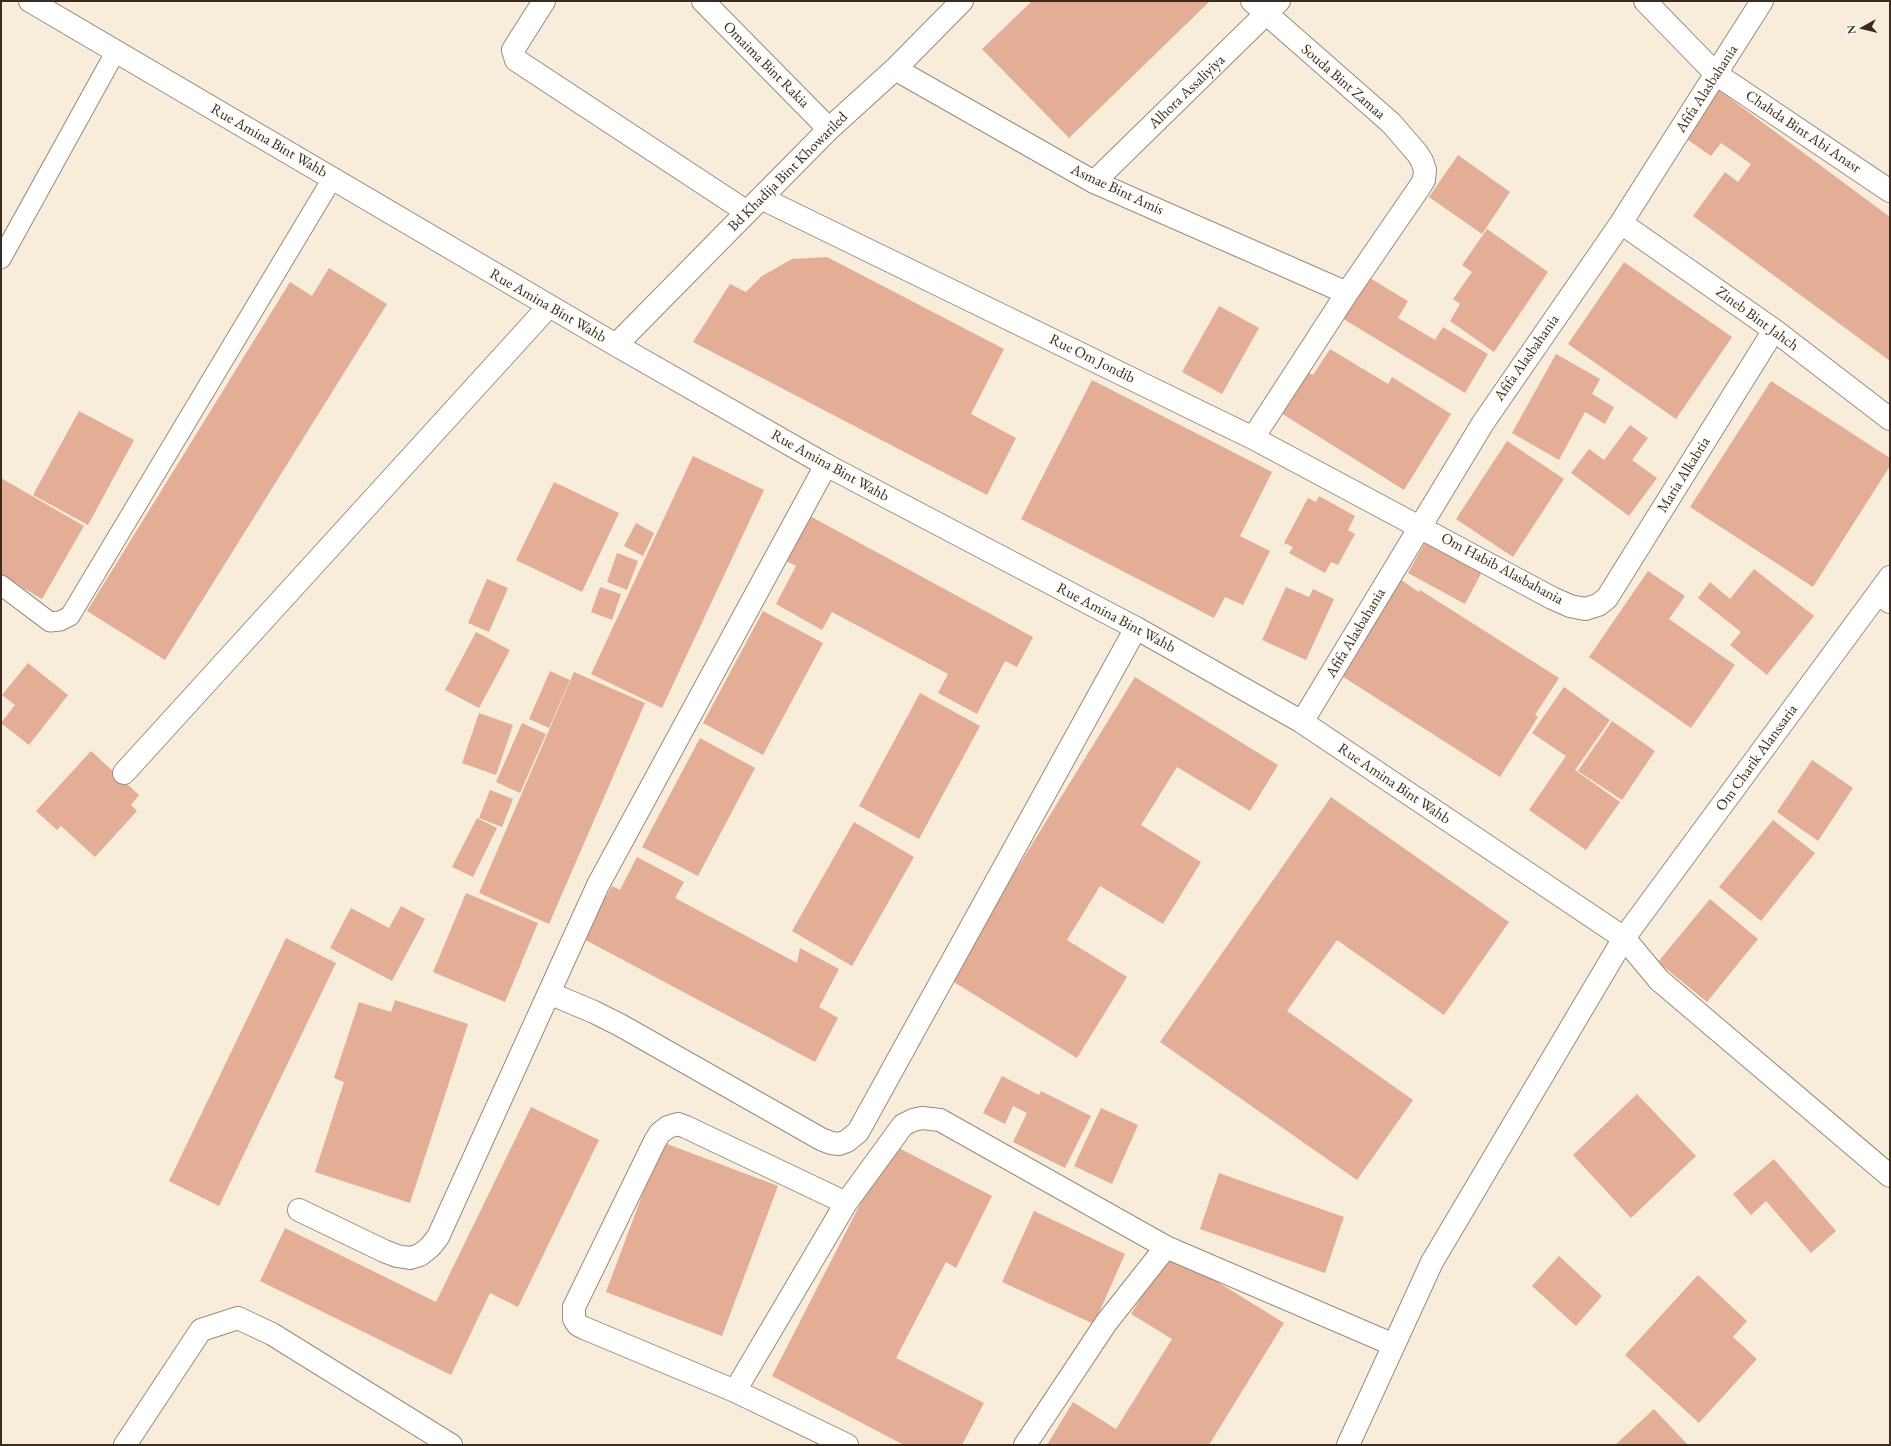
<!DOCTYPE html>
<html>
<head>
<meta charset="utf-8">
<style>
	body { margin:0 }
	#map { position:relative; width:1891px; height:1446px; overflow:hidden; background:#f8ecdb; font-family:"EB Garamond",serif }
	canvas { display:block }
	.frame { position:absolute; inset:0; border:2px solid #3b2a1e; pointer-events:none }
	.north { position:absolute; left:1843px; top:8px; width:40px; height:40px; -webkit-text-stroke:3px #fdfcf7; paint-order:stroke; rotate:262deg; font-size:11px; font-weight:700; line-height:16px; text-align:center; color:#3b2a1e }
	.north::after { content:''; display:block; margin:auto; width:14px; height:18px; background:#3b2a1e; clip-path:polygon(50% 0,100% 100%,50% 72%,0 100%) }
</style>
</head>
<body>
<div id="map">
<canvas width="1891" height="1446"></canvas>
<div class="frame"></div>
<div class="north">N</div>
</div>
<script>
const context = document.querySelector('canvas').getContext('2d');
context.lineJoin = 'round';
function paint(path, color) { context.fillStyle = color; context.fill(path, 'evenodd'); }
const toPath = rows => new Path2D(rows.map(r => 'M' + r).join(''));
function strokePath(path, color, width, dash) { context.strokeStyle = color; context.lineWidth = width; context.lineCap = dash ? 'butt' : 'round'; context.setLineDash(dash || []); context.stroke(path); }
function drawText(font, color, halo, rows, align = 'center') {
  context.font = font + ' "EB Garamond",serif'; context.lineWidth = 3; context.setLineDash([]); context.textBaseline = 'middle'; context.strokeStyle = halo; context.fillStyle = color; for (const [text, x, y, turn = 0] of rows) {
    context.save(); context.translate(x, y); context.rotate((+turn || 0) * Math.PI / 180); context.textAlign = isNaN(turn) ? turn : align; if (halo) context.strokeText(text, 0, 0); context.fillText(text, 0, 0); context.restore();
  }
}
const building = toPath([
	[1032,1,1210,1,1069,138,982,49],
	[1716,88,1890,217,1890,361,1693,216,1725,172,1738,182,1751,164,1721,143,1711,156,1681,135],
	[1458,155,1510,192,1482,234,1429,197],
	[1487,229,1548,272,1494,352,1450,321,1460,304,1453,299,1472,272,1462,265],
	[827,257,1004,349,971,414,1016,438,987,495,693,342,730,284,746,292,762,276,792,259],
	[1624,262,1732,337,1676,419,1568,344],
	[329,268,387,304,165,660,87,611,290,282,312,296],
	[1368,277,1408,301,1398,318,1435,340,1443,327,1488,354,1465,393,1342,318],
	[1219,306,1259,328,1222,394,1182,372],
	[1330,349,1388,384,1392,377,1451,414,1404,490,1281,413,1306,371,1313,375],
	[1556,354,1600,379,1592,394,1614,407,1605,424,1585,412,1559,460,1512,433],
	[1092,380,1272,472,1240,536,1270,551,1243,605,1225,597,1214,618,1021,519],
	[1771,381,1890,458,1890,466,1813,587,1690,507],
	[79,411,134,440,88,525,33,495],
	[1630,425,1648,438,1632,460,1657,478,1629,516,1571,473,1589,449,1604,460],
	[1507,441,1564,479,1513,557,1456,519],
	[693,456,764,490,662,708,591,674],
	[1,478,84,526,42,599,1,575],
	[554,482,619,513,582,592,516,560],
	[1319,496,1355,516,1348,530,1355,534,1338,565,1331,562,1325,573,1289,553,1293,547,1284,543,1308,498,1316,502],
	[808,515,1033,637,1017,667,1005,661,977,714,938,693,948,674,832,612,822,630,776,604,796,566,784,560],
	[636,523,654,533,643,556,624,546],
	[1428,537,1484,568,1465,604,1408,573],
	[617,553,638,561,627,590,607,582],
	[1754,569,1814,616,1767,675,1730,645,1741,632,1698,598,1710,582,1730,599],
	[1648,571,1685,596,1669,619,1735,665,1691,728,1589,657],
	[1394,575,1419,592,1420,590,1559,678,1535,715,1538,717,1500,777,1334,671],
	[487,579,508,588,489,632,468,623],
	[600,587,621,594,612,620,591,612],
	[1286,587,1309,597,1313,589,1334,599,1306,660,1262,640],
	[763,611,823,643,763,755,703,723],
	[476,632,510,650,479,708,445,690],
	[28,663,68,695,29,745,1,723,15,705,2,695],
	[550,671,570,680,549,728,529,719],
	[574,672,645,703,549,924,479,893],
	[1135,677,1278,765,1250,811,1177,767,1141,825,1201,862,1163,924,1100,886,1067,940,1127,977,1077,1058,949,979],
	[1564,687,1610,720,1575,770,1620,802,1586,850,1529,810,1566,756,1532,733],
	[920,693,980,726,919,839,859,806],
	[479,713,513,725,496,775,462,763],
	[1612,721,1655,751,1622,800,1578,771],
	[522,723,546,734,520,793,496,782],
	[700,738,755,768,698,876,642,847],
	[91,751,139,795,131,805,137,811,95,857,61,826,57,830,36,811],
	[1812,760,1853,788,1818,841,1777,812],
	[490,790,513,799,502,827,479,818],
	[1331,797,1509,922,1444,1015,1337,940,1287,1011,1413,1100,1357,1180,1160,1042],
	[477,818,497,828,473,877,452,867],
	[1773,820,1815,853,1761,921,1719,887],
	[854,822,914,857,852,966,792,931],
	[637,857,684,882,675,898,797,963,800,948,839,969,819,1007,838,1018,815,1062,578,936,599,894,606,897,612,886,620,890],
	[466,893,538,923,505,1002,433,972],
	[1710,899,1758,939,1707,1002,1658,962],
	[401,906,425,919,392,981,330,948,351,908,389,928],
	[286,938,336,963,219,1206,169,1181],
	[395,1000,468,1024,410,1203,315,1172,344,1082,334,1078,359,1002,391,1012],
	[1002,1076,1039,1095,1041,1091,1091,1116,1065,1168,1013,1142,1027,1113,1013,1106,1005,1124,983,1113],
	[1637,1094,1696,1156,1631,1218,1573,1155],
	[531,1107,599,1140,518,1307,490,1293,451,1375,260,1281,285,1228,436,1302],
	[1101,1108,1138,1125,1112,1184,1074,1166],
	[662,1142,778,1186,722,1336,606,1292],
	[891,1144,992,1196,956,1268,946,1262,896,1358,984,1403,962,1445,904,1445,772,1376],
	[1774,1159,1836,1231,1811,1253,1766,1201,1751,1215,1733,1194],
	[1219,1173,1344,1217,1325,1273,1200,1229],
	[1034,1211,1125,1254,1094,1324,1002,1282],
	[1169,1252,1284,1323,1209,1445,1047,1445,1073,1402,1116,1429,1172,1339,1131,1314],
	[1559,1256,1602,1296,1576,1326,1532,1286],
	[1698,1275,1747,1321,1733,1337,1757,1359,1699,1423,1625,1355],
	[1654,1409,1688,1445,1615,1445]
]);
const lane = toPath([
	[1,259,116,51],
	[1,585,50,622,60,621,70,616,332,179]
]);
const street = toPath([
	[544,1,513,50,516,60,747,212],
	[703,1,829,129],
	[1252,1,1391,123,1417,153,1422,161,1425,170,1424,180,1419,188,1347,293,1253,438],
	[1645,1,1716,74,1890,191],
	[895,69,1094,182,1347,293],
	[1094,182,1279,1],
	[761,198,1253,438,1552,598,1570,606,1585,609,1598,605,1607,598,1774,330],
	[1621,223,1774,330,1890,419],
	[616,345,829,129,895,69,962,1],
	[1878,594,1890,602],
	[1302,722,1483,423,1621,223,1762,1],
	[124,773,549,306],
	[549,993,594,1012,620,1025,821,1139,831,1143,839,1144,847,1141,858,1132,1136,628],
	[299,1210,384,1251,397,1256,410,1258,420,1255,430,1247,438,1237,598,885,826,465],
	[735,1391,584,1328,578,1325,574,1319,574,1307,655,1141,660,1133,668,1127,678,1124,686,1127,846,1203],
	[125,1445,201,1330,238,1318,272,1334,451,1445],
	[847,1445,735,1391,846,1203,903,1125,913,1120,922,1118,940,1120,1166,1247],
	[1025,1445,1106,1323,1166,1247,1394,1345],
	[1348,1445,1432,1262,1624,938]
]);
const secondary = toPath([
	[30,1,616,345,826,465,1136,628,1302,722,1624,938,1659,980,1890,1176],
	[1624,938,1890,577]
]);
const streetNames = [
	["Omaima Bint Rakia",766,65,45],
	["Souda Bint Zamaa",1343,82,41],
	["Afifa Alasbahania",1707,89,-57],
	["Alhora Assaliyiya",1187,92,-44],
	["Chahda Bint Abi Anasr",1803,132,34],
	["Rue Amina Bint Wahb",269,141,30],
	["Bd Khadija Bint Khowariled",788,172,-45],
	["Asmae Bint Amis",1117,190,25],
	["Rue Amina Bint Wahb",548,306,30],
	["Zineb Bint Jahch",1757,319,36],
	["Afifa Alasbahania",1527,358,-55],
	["Rue Om Jondib",1092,359,26],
	["Rue Amina Bint Wahb",830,466,29],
	["Maria Alkabtia",1684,475,-58],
	["Om Habib Alasbahania",1502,569,28],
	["Rue Amina Bint Wahb",1116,618,28],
	["Afifa Alasbahania",1356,633,-59],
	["Om Charik Alanssaria",1757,758,-54],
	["Rue Amina Bint Wahb",1394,784,34]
];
paint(building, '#e3ae95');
strokePath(lane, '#9a8b7c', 21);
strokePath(street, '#9a8b7c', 24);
strokePath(secondary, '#9a8b7c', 24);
strokePath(lane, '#fff', 19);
strokePath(street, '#fff', 22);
strokePath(secondary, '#fff', 22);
drawText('15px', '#3b2a1e', '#fdfcf7', streetNames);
</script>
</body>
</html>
